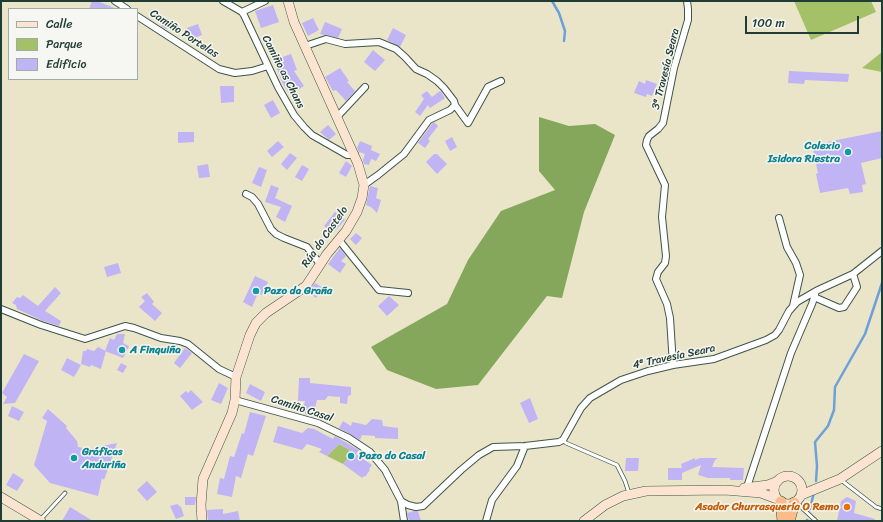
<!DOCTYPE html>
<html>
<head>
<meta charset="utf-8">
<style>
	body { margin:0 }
	#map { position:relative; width:883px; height:522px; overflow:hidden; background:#eae5c8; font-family:Sriracha,sans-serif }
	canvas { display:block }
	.frame { position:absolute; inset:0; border:2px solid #1f3d34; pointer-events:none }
	.legend { position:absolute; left:8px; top:8px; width:130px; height:72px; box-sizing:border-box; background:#f6f6f2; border:1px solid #a0aca6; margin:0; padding:5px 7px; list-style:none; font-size:12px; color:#1f3d34 }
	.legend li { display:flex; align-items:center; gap:8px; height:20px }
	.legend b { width:20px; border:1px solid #a0aca6 }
	.scale { position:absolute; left:745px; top:16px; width:114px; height:18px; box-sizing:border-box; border:2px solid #1f3d34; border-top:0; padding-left:5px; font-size:12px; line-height:14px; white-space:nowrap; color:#1f3d34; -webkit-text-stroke:3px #f6f6f2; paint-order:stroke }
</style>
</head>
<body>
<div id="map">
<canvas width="883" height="522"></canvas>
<div class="frame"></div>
<ul class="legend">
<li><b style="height:5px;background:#fde4d0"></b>Calle</li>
<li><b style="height:11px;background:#a5c168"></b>Parque</li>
<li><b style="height:11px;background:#c0b4f4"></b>Edificio</li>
</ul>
<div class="scale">100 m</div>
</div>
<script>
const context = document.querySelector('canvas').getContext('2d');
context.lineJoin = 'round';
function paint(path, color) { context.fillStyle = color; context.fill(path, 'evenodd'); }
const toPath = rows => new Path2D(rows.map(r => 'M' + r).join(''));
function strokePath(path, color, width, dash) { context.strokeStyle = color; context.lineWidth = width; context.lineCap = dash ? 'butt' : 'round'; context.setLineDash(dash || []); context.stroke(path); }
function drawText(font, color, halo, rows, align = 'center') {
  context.font = font + ' Sriracha,sans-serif'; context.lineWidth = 3; context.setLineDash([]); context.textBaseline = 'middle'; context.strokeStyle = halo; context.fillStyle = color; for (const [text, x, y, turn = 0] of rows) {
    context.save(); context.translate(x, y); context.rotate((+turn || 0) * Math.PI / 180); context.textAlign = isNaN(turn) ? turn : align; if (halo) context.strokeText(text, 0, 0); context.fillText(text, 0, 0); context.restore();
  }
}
const green = toPath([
	[794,1,871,1,876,12,811,40],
	[882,52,882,72,862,68],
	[339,444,350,450,346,455,349,457,343,464,327,456]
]);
const forest = toPath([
	[539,117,569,126,595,124,615,135,584,212,562,298,547,296,478,385,436,389,387,370,371,347,447,304,468,260,501,211,555,190,539,171]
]);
const stream = toPath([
	[552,1,559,13,565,31,564,41],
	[816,481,817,466,815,442,828,426,834,410,835,387,865,334,882,283],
	[810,509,814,492],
	[807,520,808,521]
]);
const building = toPath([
	[92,1,97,1,117,9,89,9],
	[273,5,279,22,261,28,255,11],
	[313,18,319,30,308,36,302,23],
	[167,19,172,23,166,29,161,26],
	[325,22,342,29,338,38,320,34],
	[198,24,202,35,191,39,187,28],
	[393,28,406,35,400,47,387,40],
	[373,50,385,60,375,71,364,62],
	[291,54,297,70,294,71,304,86,290,95,282,82,274,60],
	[340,68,349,81,347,82,355,91,346,101,336,90,333,91,325,77],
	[789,71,849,74,848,82,805,80,804,84,788,83],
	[646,80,657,84,652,96,647,94,646,97,634,93,639,81,645,84],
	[220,86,234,86,234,102,221,103],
	[427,91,432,97,440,91,445,98,430,108,428,105,420,116,415,112,424,99,421,95],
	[273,100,280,113,271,118,264,105],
	[434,122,438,126,428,139,430,141,425,148,418,143,432,124],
	[328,125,336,134,329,140,320,132],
	[882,131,882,158,861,163,866,184,862,185,863,192,850,194,848,188,820,193,816,174,818,173,812,145],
	[178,132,194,132,194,142,178,143],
	[452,137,457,147,450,151,445,141],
	[278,141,284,147,272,157,267,151],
	[360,141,372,146,371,150,380,154,376,161,371,159,369,165,364,164,363,160,365,154,359,152,357,148],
	[290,153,297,158,287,170,281,164],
	[434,154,437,154,447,164,437,174,426,162],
	[346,161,352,166,346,177,339,173],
	[208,164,210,177,199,178,197,166],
	[302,165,309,169,302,181,295,177],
	[259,167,267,170,261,187,252,183],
	[271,185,279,188,275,198,292,206,285,222,276,217,281,207,265,202],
	[370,186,378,188,376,198,381,200,377,213,371,207,366,205],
	[335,212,345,220,333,233,324,226],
	[356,233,362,238,356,245,350,239],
	[340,248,346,256,341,261,346,264,340,273,328,264],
	[118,263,121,273,107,277,104,267],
	[255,276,268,282,262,295,258,293,252,307,243,302],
	[315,283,323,288,316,298,308,292],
	[55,287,61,293,45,311,61,321,59,326,43,321,17,309,16,305,12,303,17,297,20,298,23,295,38,306],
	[147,293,154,302,152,304,162,313,155,321,139,307,145,301,141,297],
	[389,296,399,305,387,316,378,306],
	[117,334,125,334,123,343,129,346,123,358,105,351,110,338,114,340],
	[98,347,106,351,101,369,91,365,90,367,81,364,83,351,86,351,87,349,94,351],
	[185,348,192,353,180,368,174,363],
	[24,354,39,361,15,403,3,404,7,397,2,393],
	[67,358,81,365,74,377,61,370],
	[121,363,127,366,123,373,117,370],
	[299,378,310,378,310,383,351,387,351,395,348,396,347,404,340,403,340,397,328,396,325,400,317,400,313,416,306,415,306,414,302,411,305,401,298,401],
	[219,383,228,388,221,404,211,400],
	[250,384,265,392,261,401,246,393],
	[191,390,203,402,192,410,180,396,186,391,188,393],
	[530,398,538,419,529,423,520,403],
	[12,406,24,412,19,421,8,416],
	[48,409,67,426,66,428,77,441,78,447,88,449,117,443,104,480,102,478,98,496,50,483,34,465,47,421,42,418],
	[250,412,266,416,253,456,248,454,241,478,236,476,232,497,217,494,220,478,224,479,230,456,234,457,242,433,244,434],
	[372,419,382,420,383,426,398,428,398,439,375,438,375,436,362,435,360,440,339,428,343,421,351,426,352,422,366,425],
	[278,426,302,433,308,428,314,429,333,439,335,436,359,450,356,454,372,465,369,469,370,470,365,477,364,476,362,478,343,464,349,457,346,455,350,450,339,444,327,456,319,452,322,449,307,444,302,450,273,442],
	[626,458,639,458,638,471,625,471],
	[695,458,695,460,700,458,718,458,715,460,712,467,744,468,743,480,730,480,730,478,708,478,698,475,701,465,682,473,682,480,668,480,668,468,682,468,681,464],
	[13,473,24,480,17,491,6,485],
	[147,481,157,492,147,501,137,490],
	[185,497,196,497,195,505,185,505],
	[847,497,856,501,854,513,875,519,874,521,837,521,841,501],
	[177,504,181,507,184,516,176,519,170,506],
	[70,507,93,521,62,521],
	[223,509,223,514,238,511,240,521,208,521,207,510],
	[414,511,418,511,421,521,409,521,407,513]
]);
const lane = toPath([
	[563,440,566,443,617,465,625,481,629,493],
	[841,480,876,507,882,509],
	[797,501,801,507,816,521],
	[41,519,65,493]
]);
const street = toPath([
	[115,1,127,9],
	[223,1,242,12,244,15,278,87,294,115,304,127,312,135,347,155,355,155],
	[242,12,265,1],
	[137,16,219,69,235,73,252,71,268,66],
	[305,46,326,39,345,44,379,42,396,49,405,57,416,69,427,74,437,81,444,88,454,101,455,105,450,110,429,120,404,154,378,175,364,185],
	[455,105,468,123,488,87,501,81],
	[337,117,365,87],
	[246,194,252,197,258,204,271,229,276,234,284,238,307,247,320,264],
	[779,218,787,247,796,263,800,275,793,306],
	[339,240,379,290,408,293],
	[814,297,839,308,844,307,857,287,853,274],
	[1,309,41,325,85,339,125,326,134,328,161,338,180,341,188,344,219,369,236,377],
	[673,365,670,318,667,304,656,279,658,272,665,263,666,256,662,217,665,185,646,145,647,140,649,136,658,129,663,123,674,68,688,20,688,9,687,1],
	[235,400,318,423,349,438,370,452,385,470,401,501,404,521],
	[745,488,748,484,791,353,812,304,816,291],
	[401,501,408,505,416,507,423,506,461,470,479,455,493,447,525,446,559,442,563,440,581,408,590,398,621,380,648,371,673,365,714,359,766,340,775,335,779,330,789,311,797,302,816,291,853,274,882,251],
	[486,521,492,500,517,466,525,446]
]);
const secondary = toPath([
	'774 490a14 14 0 1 1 28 0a14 14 0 1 1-28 0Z',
	[744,488,768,485,778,481],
	[801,495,840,479,882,451],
	[1,497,41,521],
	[202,521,201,505,203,479,232,413,235,400,236,377,250,335,256,323,266,313,306,286,327,254,346,231,357,212,362,198,364,185,358,164,294,22,288,1],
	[584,521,605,505,623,496,646,491,725,490,761,493,777,499]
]);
const highway = toPath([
	[781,502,783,521],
	[789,521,794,503]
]);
const markers = [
	[848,152,4,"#0f9aa8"],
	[256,291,4,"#0f9aa8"],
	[122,350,4,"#0f9aa8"],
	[351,456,4,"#0f9aa8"],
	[74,458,4,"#0f9aa8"],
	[847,507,4,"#e8710a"]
];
const streetNames = [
	["Camiño Portelas",184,34,33],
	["3ª Travesía Seara",666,69,-76],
	["Camiño as Chans",283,72,63],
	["Rúa do Castelo",325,237,-55],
	["4ª Travesía Seara",674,357,-12],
	["Camiño Casal",302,409,18]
];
const cultureNames = [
	["Colexio",840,146,"right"],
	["Isidora Riestra",840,159,"right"],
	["Pazo da Graña",264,291],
	["A Finquiña",130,350],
	["Gráficas",82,452],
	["Anduriña",82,465],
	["Pazo do Casal",359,456]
];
const foodNames = [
	["Asador Churrasquería O Remo",839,507]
];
paint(green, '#a5c168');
paint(forest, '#84a75c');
strokePath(stream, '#6da0d9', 2.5);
paint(building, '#c0b4f4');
strokePath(lane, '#3d564a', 4.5);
strokePath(street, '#3d564a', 8);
strokePath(secondary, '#3d564a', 10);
strokePath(highway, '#3d564a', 12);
strokePath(lane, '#fff', 3);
strokePath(street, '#fff', 6);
strokePath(secondary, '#fde4d0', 9);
strokePath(highway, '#f9bc8a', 11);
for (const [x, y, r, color] of markers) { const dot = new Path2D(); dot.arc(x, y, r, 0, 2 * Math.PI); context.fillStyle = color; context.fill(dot); strokePath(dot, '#f6f6f2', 1.5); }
drawText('11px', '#1f3d34', '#f6f6f2', streetNames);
drawText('bold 11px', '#0d838f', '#f6f6f2', cultureNames, 'left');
drawText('bold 11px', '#c56008', '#f6f6f2', foodNames, 'right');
</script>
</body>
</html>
